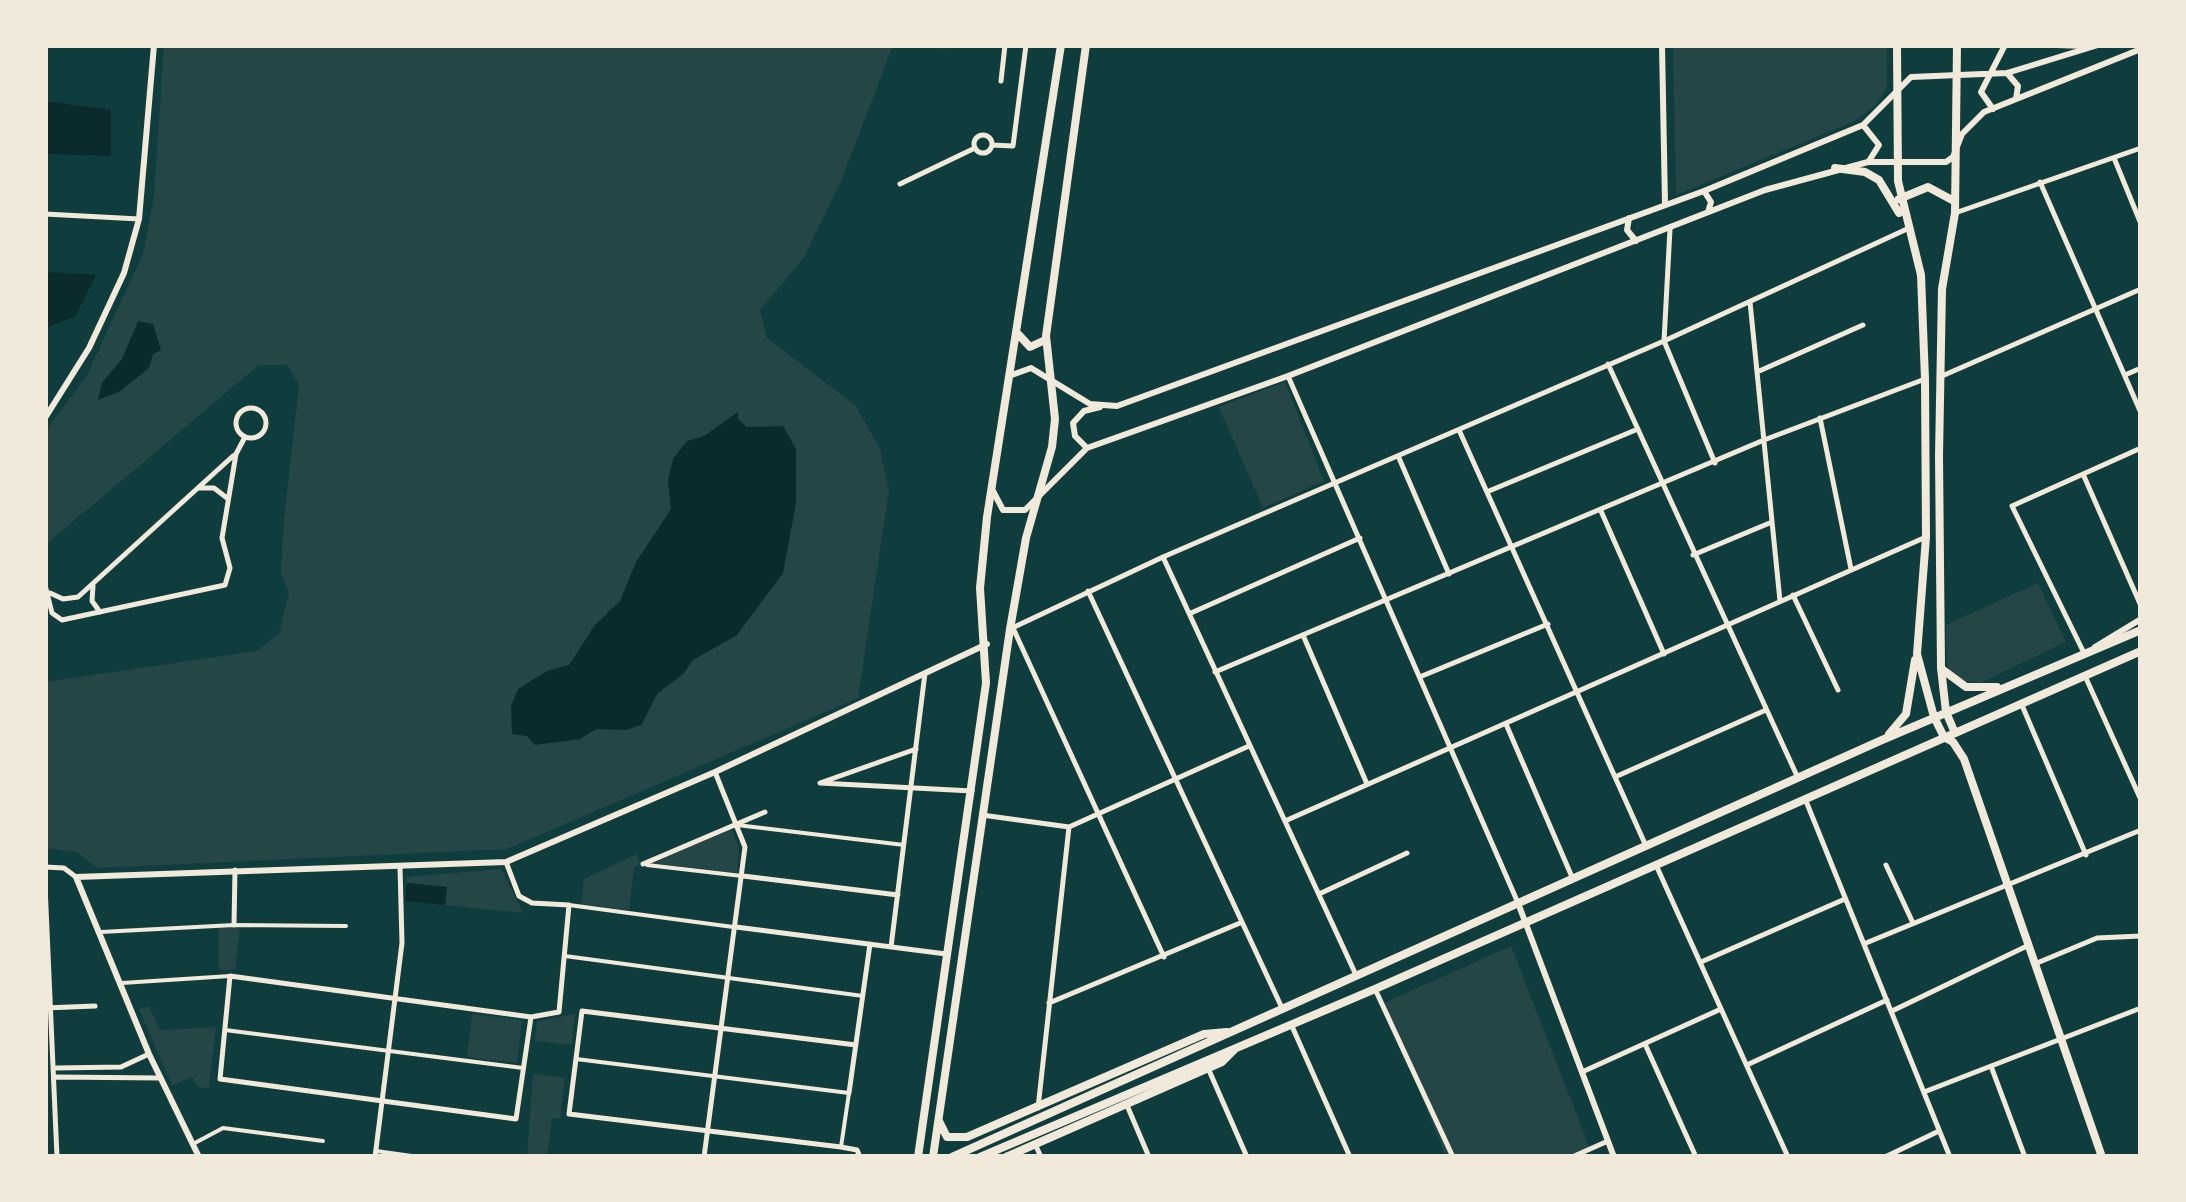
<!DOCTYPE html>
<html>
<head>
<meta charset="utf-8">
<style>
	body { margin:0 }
	#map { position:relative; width:2186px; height:1202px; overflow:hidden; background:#0f3d3e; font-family:"Space Grotesk",sans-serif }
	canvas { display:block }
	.frame { position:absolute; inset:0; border:48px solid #f1e9da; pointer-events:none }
</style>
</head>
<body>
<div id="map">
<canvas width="2186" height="1202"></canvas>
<div class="frame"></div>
</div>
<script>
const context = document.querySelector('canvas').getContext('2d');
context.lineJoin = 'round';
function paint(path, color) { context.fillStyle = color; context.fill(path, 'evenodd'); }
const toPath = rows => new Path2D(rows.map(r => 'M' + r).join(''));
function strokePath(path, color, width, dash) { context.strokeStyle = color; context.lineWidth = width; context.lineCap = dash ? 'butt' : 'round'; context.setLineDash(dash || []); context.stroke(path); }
const green = toPath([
	[164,45,948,45,947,49,893,45,842,179,803,259,760,310,767,338,856,406,880,449,889,490,858,698,507,849,98,868,77,852,45,848,45,682,257,651,279,633,289,593,281,574,284,519,299,385,287,365,259,365,45,545,45,431,86,377,143,254,154,196],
	[1673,45,1887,45,1887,88,1876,105,1855,121,1676,195],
	[1285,382,1324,481,1263,508,1219,407],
	[2038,583,2066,642,1980,683,1956,679,1947,665,1946,625],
	[732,830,739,849,737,873,649,863],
	[637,854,640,864,634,868,629,910,581,904,584,879],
	[501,869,523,913,445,905,447,887,407,883,406,877],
	[219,927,240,928,235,970,219,970],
	[1511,946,1589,1146,1565,1157,1446,1157,1384,1003],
	[149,1006,160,1030,216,1027,209,1088,198,1087,192,1077,172,1085,139,1009],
	[472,1014,522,1020,517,1063,467,1057],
	[575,1014,572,1045,535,1041,537,1021],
	[533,1074,565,1078,560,1118,552,1118,547,1157,527,1157]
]);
const water = toPath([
	[45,101,111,110,111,156,45,154],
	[45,272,96,275,75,317,45,328],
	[138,321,153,324,161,350,153,354,149,368,119,392,98,400,102,383,122,359],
	[738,412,738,419,747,427,783,426,796,449,796,503,783,573,737,635,693,660,683,674,657,694,642,724,627,730,596,729,580,739,535,745,527,736,512,734,511,706,518,689,547,671,569,665,595,625,620,601,636,562,671,509,668,481,673,459,687,441,704,436],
	[407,883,447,887,445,905,405,901]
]);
const pedestrian = toPath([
	[737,825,904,845],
	[647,865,742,876],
	[569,905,733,927],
	[101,932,234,925,346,926],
	[565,956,863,996],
	[122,983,230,976],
	[225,1030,523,1068],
	[576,1059,849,1093,841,1147],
	[193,1144,223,1128,323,1141],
	[376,1151,419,1157]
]);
const minor = toPath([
	[1001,81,1005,45],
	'974 144a9 9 0 1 1 18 0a9 9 0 1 1-18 0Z',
	[992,145,1013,146,1026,45],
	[2114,158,2141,224],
	[2040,182,2141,413],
	[900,184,975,148],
	[1955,213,2141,148],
	[45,214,139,219],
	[1670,229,1664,341,1715,463],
	[1750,302,1780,601],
	[1608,364,1798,778],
	[1757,372,1863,325],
	[2125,375,2141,368],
	[1288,376,1518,903],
	[1942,376,2141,289],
	'236 423a15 15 0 1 1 30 0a15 15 0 1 1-30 0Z',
	[1820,418,1851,569],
	[1459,430,1646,846],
	[1399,458,1449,574],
	[2083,474,2141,606],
	[198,488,214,488,227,498],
	[1489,491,1638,429],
	[1601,511,1664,654],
	[1693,555,1772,522],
	[1163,557,1356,975],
	[45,585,52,613,62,620,225,585,230,568,222,538,236,454,245,437],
	[93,586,92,601,100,612],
	[1088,591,1282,1008],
	[50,593,63,599,78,597,233,456],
	[1793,595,1838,690],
	[1191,613,1360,538],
	[1013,628,1164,957],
	[1010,629,1163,557,1664,341,1907,229],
	[1303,635,1367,784],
	[2084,653,2012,506,2141,448],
	[1215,672,1764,440,1925,379],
	[1422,676,1548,624],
	[2085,676,2141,800],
	[2021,703,2086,855],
	[1506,724,1572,877],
	[916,749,820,783,972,791],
	[1615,777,1766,710],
	[1806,801,1950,1157],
	[982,815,1069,827,1249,746],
	[1285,821,1926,537],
	[506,862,519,896,532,903,569,905,559,1012,531,1017,230,976,220,1079,516,1119,531,1017],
	[643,864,765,812],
	[1656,865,1788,1157],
	[1886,865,1913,923],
	[45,867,64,868,76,877],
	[743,876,898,895],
	[45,885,57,1157],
	[1319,894,1407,853],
	[234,925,235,870],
	[736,927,946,954],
	[1866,943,2141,830],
	[891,947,925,673],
	[1701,962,1845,899],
	[2037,963,2097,938,2141,936],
	[1375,989,1453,1157],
	[1049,1003,1240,923],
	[45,1008,95,1006],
	[1892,1011,2027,946],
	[1291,1024,1350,1157],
	[1645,1044,1696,1157],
	[856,1045,582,1011,569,1114,841,1147,857,1150,860,1157],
	[1749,1064,1887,1000],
	[1991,1066,2025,1157],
	[56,1068,121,1067,149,1054],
	[1208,1068,1247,1157],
	[1582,1072,1721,1009],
	[56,1077,160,1078],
	[1924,1092,2141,1008],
	[849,1093,870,944],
	[1126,1103,1149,1157],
	[1038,1108,1069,827],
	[1035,1144,1041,1157],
	[375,1157,402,943,400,867],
	[704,1157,745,847,715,772],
	[1572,1157,1608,1141],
	[1885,1157,1939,1131]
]);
const tertiary = toPath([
	[1662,45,1665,204],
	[45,418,89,348,124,273,139,219,154,45],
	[2095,647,2141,619],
	[1518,903,1614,1157],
	[199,1157,149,1054,76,877,506,862,715,772,987,644]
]);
const secondary = toPath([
	[2056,45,2088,46],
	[2007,73,2018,86,2016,99],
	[1993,109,1981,92,2005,45],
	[1863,125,1879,145,1869,161],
	[1704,191,1711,202,1708,212],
	[1629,218,1627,230,1636,241],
	[1009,376,1031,368,1090,404,1117,406,1704,191,1863,125,1911,77,2007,73,2098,45],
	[1087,448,1075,436,1073,423,1084,411,1100,407],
	[993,491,1003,510,1025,510,1087,448,1288,376,1765,190,1868,162,1946,162,1953,157,1962,134,1984,112,2141,49]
]);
const primary = toPath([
	[1897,45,1898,181,1921,275,1925,379,1926,537,1917,654,1934,717,1944,737,1953,742,1964,759,2102,1157],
	[1835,168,1865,172,1879,180,1899,213],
	[1899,199,1928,187,1954,201],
	[1018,334,1030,347,1045,340],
	[1943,670,1966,687,1997,687],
	[1955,733,1946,712,1941,668,1939,456,1942,289,1955,213,1957,45],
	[1889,734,1906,714,1915,660],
	[939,1121,947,1137,967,1137,1204,1034,1227,1032],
	[918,1157,986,683,980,588,987,517,1061,45],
	[933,1157,1010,629,1026,538,1052,447,1055,419,1046,336,1086,45],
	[952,1157,1882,740,2141,630],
	[980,1157,1375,989,2141,651],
	[1006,1157,1222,1062,1234,1050]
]);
paint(green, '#244646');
paint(water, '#0a2a2b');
strokePath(pedestrian, '#f1e9da', 4);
strokePath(minor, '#f1e9da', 5);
strokePath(tertiary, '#f1e9da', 6);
strokePath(secondary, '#f1e9da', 6);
strokePath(primary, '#f1e9da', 8);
</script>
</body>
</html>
